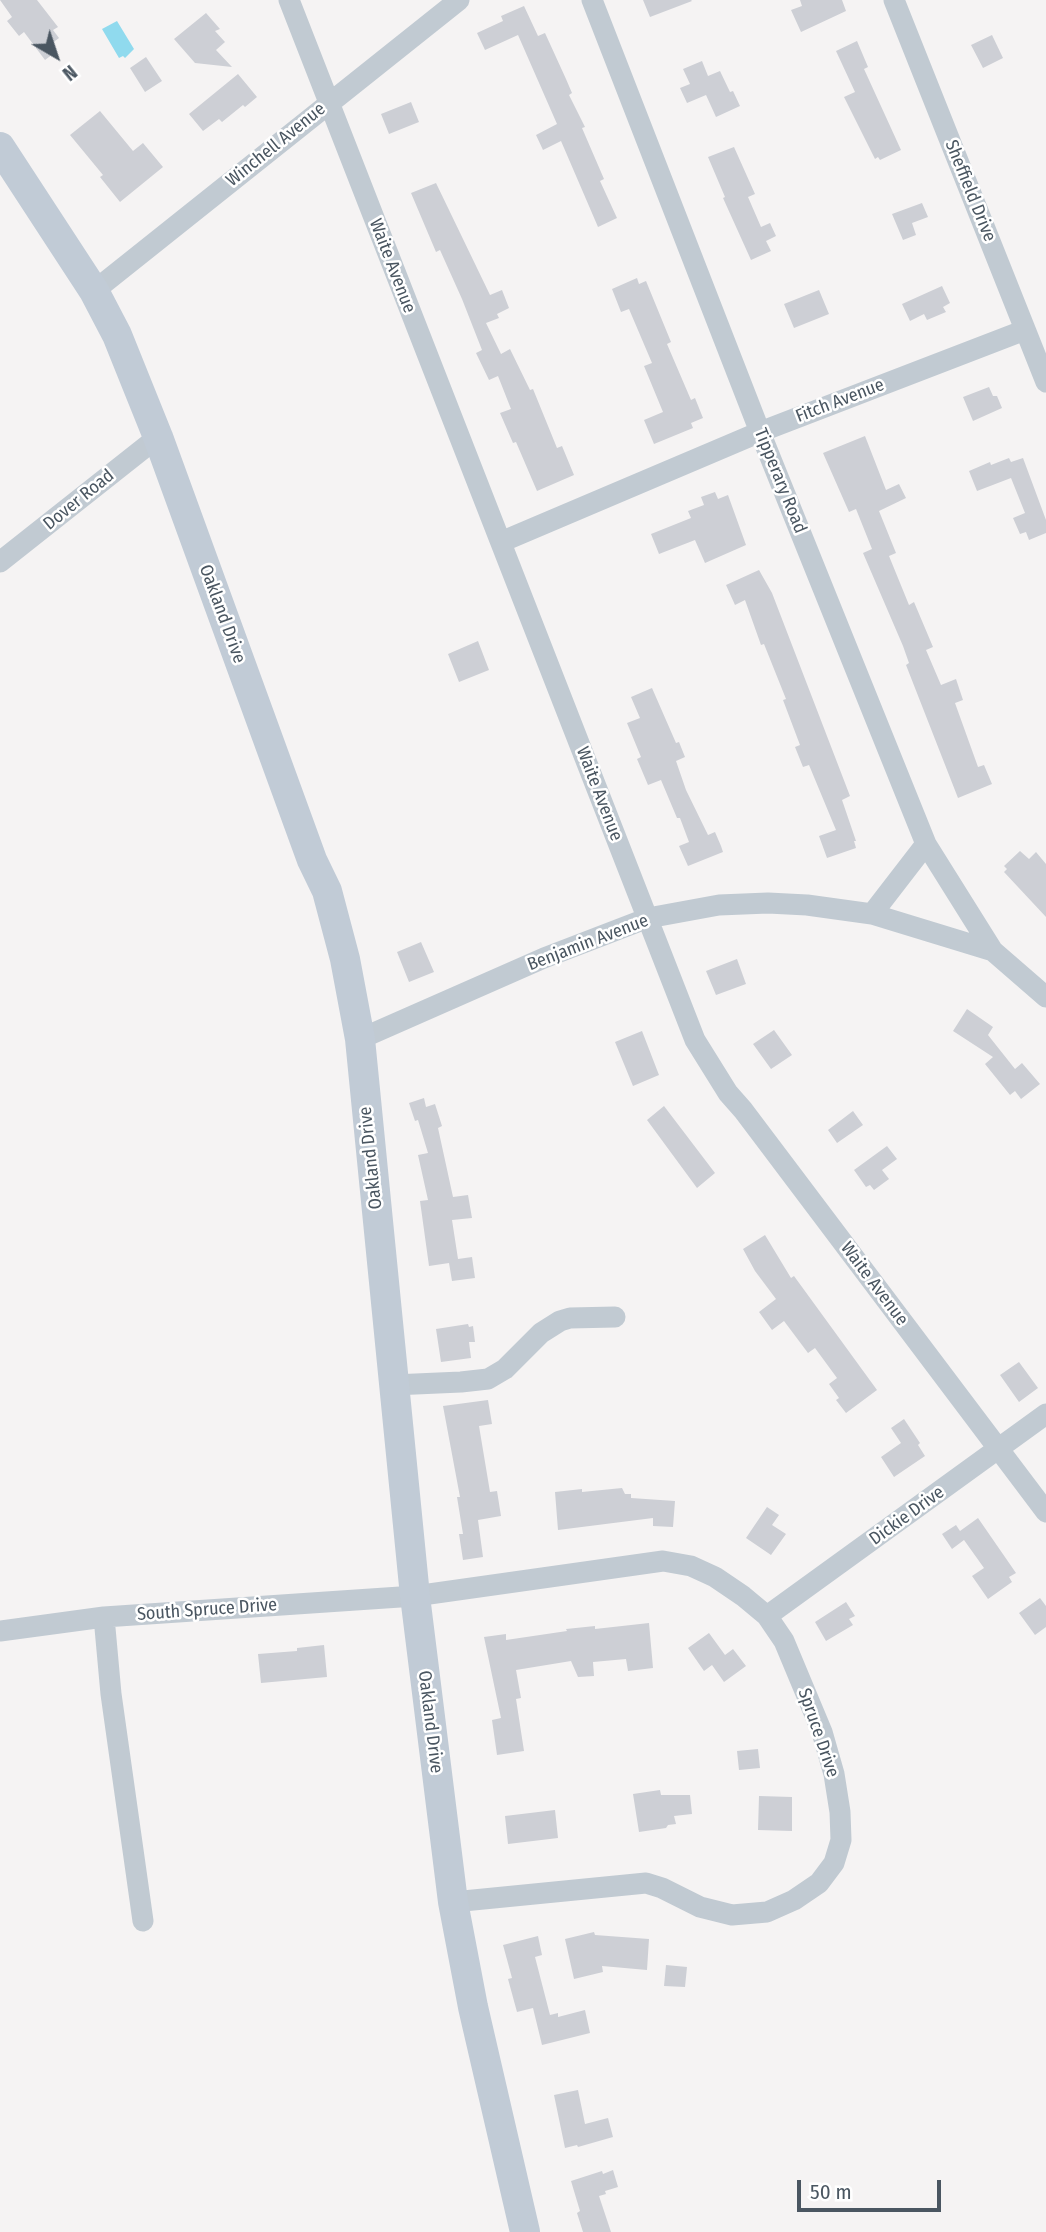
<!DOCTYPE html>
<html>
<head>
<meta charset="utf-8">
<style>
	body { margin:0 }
	#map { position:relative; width:1046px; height:2232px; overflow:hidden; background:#f5f3f3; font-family:"Fira Sans Condensed",sans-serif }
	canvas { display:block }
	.north { position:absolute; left:21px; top:21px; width:70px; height:70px; -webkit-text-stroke:5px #fff; paint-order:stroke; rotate:141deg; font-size:19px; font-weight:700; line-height:28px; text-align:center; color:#4a5661 }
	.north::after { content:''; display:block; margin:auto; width:24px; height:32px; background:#4a5661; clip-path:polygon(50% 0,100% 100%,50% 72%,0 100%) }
	.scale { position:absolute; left:797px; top:2180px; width:144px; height:32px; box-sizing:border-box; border:4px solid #4a5661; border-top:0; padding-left:9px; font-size:21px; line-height:24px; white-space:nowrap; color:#4a5661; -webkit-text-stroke:5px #fff; paint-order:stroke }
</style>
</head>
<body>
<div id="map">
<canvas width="1046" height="2232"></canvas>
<div class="north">N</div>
<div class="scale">50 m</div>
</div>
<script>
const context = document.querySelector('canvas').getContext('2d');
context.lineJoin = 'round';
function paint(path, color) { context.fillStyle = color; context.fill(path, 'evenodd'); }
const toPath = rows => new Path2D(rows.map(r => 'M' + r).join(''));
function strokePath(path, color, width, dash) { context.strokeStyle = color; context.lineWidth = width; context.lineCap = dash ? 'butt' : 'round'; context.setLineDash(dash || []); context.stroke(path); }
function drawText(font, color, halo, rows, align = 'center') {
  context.font = font + ' "Fira Sans Condensed",sans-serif'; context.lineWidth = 5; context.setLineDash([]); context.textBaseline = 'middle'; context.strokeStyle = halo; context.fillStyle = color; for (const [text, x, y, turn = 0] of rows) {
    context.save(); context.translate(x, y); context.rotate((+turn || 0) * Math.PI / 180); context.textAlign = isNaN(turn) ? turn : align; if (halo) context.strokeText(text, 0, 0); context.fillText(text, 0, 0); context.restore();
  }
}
const water = toPath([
	[117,21,134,49,125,58,123,56,119,58,102,29]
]);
const building = toPath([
	[0,0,37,0,58,27,53,30,59,38,51,44,57,51,45,60,24,32,19,36,7,21,12,17],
	[643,0,691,0,692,1,650,17],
	[800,0,842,0,846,11,801,32,791,10,802,6],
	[524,6,538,36,545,33,566,79,572,93,569,95,585,127,582,128,604,179,600,181,617,218,598,227,561,141,543,150,536,135,557,124,518,35,485,50,477,33,503,21,501,16],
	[206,13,220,29,215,31,225,42,216,50,232,67,195,63,174,39],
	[992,35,1003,58,983,68,971,45],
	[857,41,868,67,864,69,901,150,880,160,878,157,875,159,844,97,855,92,836,51],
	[146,57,162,81,145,92,130,68],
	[702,61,708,76,720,71,730,92,733,91,740,106,716,117,706,95,687,103,680,88,690,84,683,69],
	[238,74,257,97,245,107,243,105,222,122,219,119,203,131,189,114],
	[411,102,419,122,389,134,381,114],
	[100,111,133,151,143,143,163,167,120,202,100,177,103,175,70,135],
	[734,147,755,194,748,197,761,227,770,223,776,236,766,241,771,251,751,260,723,198,725,197,708,157],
	[436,183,490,295,502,290,509,308,497,314,499,318,486,323,501,354,510,349,530,390,533,389,557,448,562,446,574,475,537,491,516,442,513,443,500,413,511,409,498,376,489,380,476,353,482,350,462,299,440,250,436,252,411,193],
	[922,203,928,217,912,223,916,235,903,240,892,214],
	[637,278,639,284,646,281,671,342,667,344,691,400,695,398,703,418,691,423,693,428,654,444,644,420,663,412,644,366,652,363,629,309,621,312,612,289],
	[942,286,950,303,943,307,946,312,927,320,924,314,910,321,902,304],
	[819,290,829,314,794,328,784,304],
	[989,387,993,396,997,396,1002,408,973,421,963,397],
	[865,436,886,490,899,484,906,498,879,511,896,553,889,556,909,605,914,602,933,647,926,650,941,685,956,679,963,700,955,703,978,767,984,765,992,784,958,798,906,665,909,663,903,646,863,553,872,549,856,509,849,512,823,453],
	[1009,458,1011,462,1023,458,1046,520,1046,533,1029,540,1026,532,1020,534,1013,518,1025,513,1011,478,977,491,969,471,990,462,991,465],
	[715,492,718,499,728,495,746,545,705,563,695,540,659,554,651,534,691,518,688,511,704,505,701,497],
	[759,570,772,593,850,796,842,800,856,841,854,841,856,848,827,858,819,836,836,830,809,765,803,767,795,747,800,745,783,700,786,699,764,644,761,645,745,600,735,605,726,585],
	[478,641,489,670,459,682,448,654],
	[652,688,676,743,679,742,685,757,676,761,686,790,708,835,715,832,721,846,723,852,688,866,679,846,689,842,680,818,677,818,661,780,648,785,637,759,641,757,627,723,640,718,631,697],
	[1020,851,1029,859,1036,852,1046,864,1046,917,1004,872,1007,869,1004,866],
	[421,942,434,972,409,982,397,952],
	[737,959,746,984,716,995,706,971],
	[967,1009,993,1027,988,1035,1015,1069,1022,1063,1040,1084,1021,1099,1015,1091,1010,1095,985,1064,993,1057,953,1031],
	[774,1030,792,1055,771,1069,753,1044],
	[642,1031,659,1075,633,1086,615,1042],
	[424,1098,426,1107,435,1104,442,1126,438,1128,453,1197,468,1195,472,1218,452,1220,458,1259,472,1257,475,1278,452,1281,449,1263,429,1266,420,1201,428,1200,418,1155,428,1153,418,1120,415,1121,409,1103],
	[664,1106,715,1173,697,1188,647,1120],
	[853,1111,863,1125,837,1143,828,1130],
	[887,1146,897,1159,882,1170,889,1179,874,1190,870,1185,866,1187,854,1170],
	[765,1235,791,1278,794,1276,877,1390,846,1413,836,1400,839,1398,829,1384,837,1378,815,1348,808,1353,784,1321,772,1330,759,1312,776,1299,755,1271,743,1249],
	[468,1324,469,1327,473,1326,475,1342,469,1342,471,1358,441,1362,436,1329],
	[1019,1362,1038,1388,1019,1402,1000,1375],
	[488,1400,492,1424,479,1426,490,1492,497,1491,501,1516,478,1520,483,1557,463,1560,459,1534,463,1534,457,1497,460,1497,443,1406],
	[904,1419,920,1443,918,1445,925,1456,894,1477,881,1457,901,1443,891,1428],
	[622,1488,625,1494,631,1494,631,1498,675,1501,673,1527,653,1526,653,1518,558,1530,555,1492,582,1489,582,1492],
	[767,1507,779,1515,772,1525,786,1534,771,1555,746,1538],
	[978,1518,1016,1573,1009,1577,1012,1582,988,1599,972,1576,984,1568,964,1540,952,1549,942,1534,956,1525,960,1531],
	[1040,1598,1046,1606,1046,1627,1035,1635,1019,1613],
	[846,1602,855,1616,849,1619,853,1625,826,1641,815,1622],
	[649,1623,653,1668,628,1671,626,1659,593,1662,594,1676,578,1677,571,1661,516,1670,521,1698,516,1699,524,1751,497,1755,492,1720,501,1718,484,1637,506,1634,506,1640,567,1631,566,1629,595,1626,595,1629],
	[709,1633,725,1655,733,1649,746,1666,724,1682,712,1665,704,1671,688,1648],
	[324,1645,327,1677,261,1683,258,1654,297,1651,297,1648],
	[758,1749,760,1768,739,1770,737,1751],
	[660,1790,661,1795,690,1795,692,1814,674,1816,676,1824,668,1825,666,1828,639,1832,633,1794],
	[759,1796,792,1797,792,1831,758,1830],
	[555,1810,558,1838,508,1844,505,1816],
	[594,1932,595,1935,649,1939,647,1970,602,1966,603,1972,574,1979,565,1939],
	[538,1936,542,1955,535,1957,550,2015,558,2013,558,2017,585,2010,590,2033,542,2045,533,2008,517,2012,508,1979,512,1978,503,1945],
	[666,1965,687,1967,685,1987,664,1986],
	[578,2090,585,2124,608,2118,613,2137,578,2147,577,2145,565,2148,554,2095],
	[613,2170,618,2187,605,2191,606,2194,599,2196,611,2232,583,2232,577,2213,580,2211,571,2181,602,2171,603,2174]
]);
const street = toPath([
	[289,0,695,1040,728,1093,743,1110,1046,1512],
	[592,0,760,432,926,844,993,951],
	[894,0,1046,382],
	[94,291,459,0],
	[501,542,760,432,1025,330],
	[0,562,158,437],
	[872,914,926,844],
	[360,1039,544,958,648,918,719,905,768,903,807,905,872,914,993,951,1046,997],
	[393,1385,461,1382,488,1379,505,1369,541,1333,560,1321,570,1318,615,1317],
	[767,1616,1046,1414],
	[104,1617,111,1694,143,1921],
	[0,1631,104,1617,415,1596,663,1561,691,1566,715,1577,743,1596,767,1616,784,1641,822,1732,834,1774,840,1812,841,1840,834,1863,819,1883,794,1900,767,1912,732,1915,700,1907,662,1888,646,1883,453,1902]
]);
const secondary = toPath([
	[0,147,94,291,117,335,158,437,312,860,327,891,345,959,360,1039,415,1596,453,1902,473,2007,525,2232]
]);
const streetNames = [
	["Winchell Avenue",276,145,-39],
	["Sheffield Drive",970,191,68],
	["Waite Avenue",392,266,69],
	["Fitch Avenue",840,401,-21],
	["Tipperary Road",780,481,68],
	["Dover Road",79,500,-39],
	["Oakland Drive",222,614,70],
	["Waite Avenue",599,794,69],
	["Benjamin Avenue",588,943,-21],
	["Oakland Drive",371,1158,-96],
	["Waite Avenue",874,1284,53],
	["Dickie Drive",907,1516,-36],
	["South Spruce Drive",207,1610,-4],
	["Oakland Drive",430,1722,83],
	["Spruce Drive",818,1733,71]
];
paint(water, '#90daee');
paint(building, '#cdcfd5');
strokePath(street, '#c1cad2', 21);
strokePath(secondary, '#c1cbd6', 30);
drawText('18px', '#4a5661', '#fff', streetNames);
</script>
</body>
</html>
